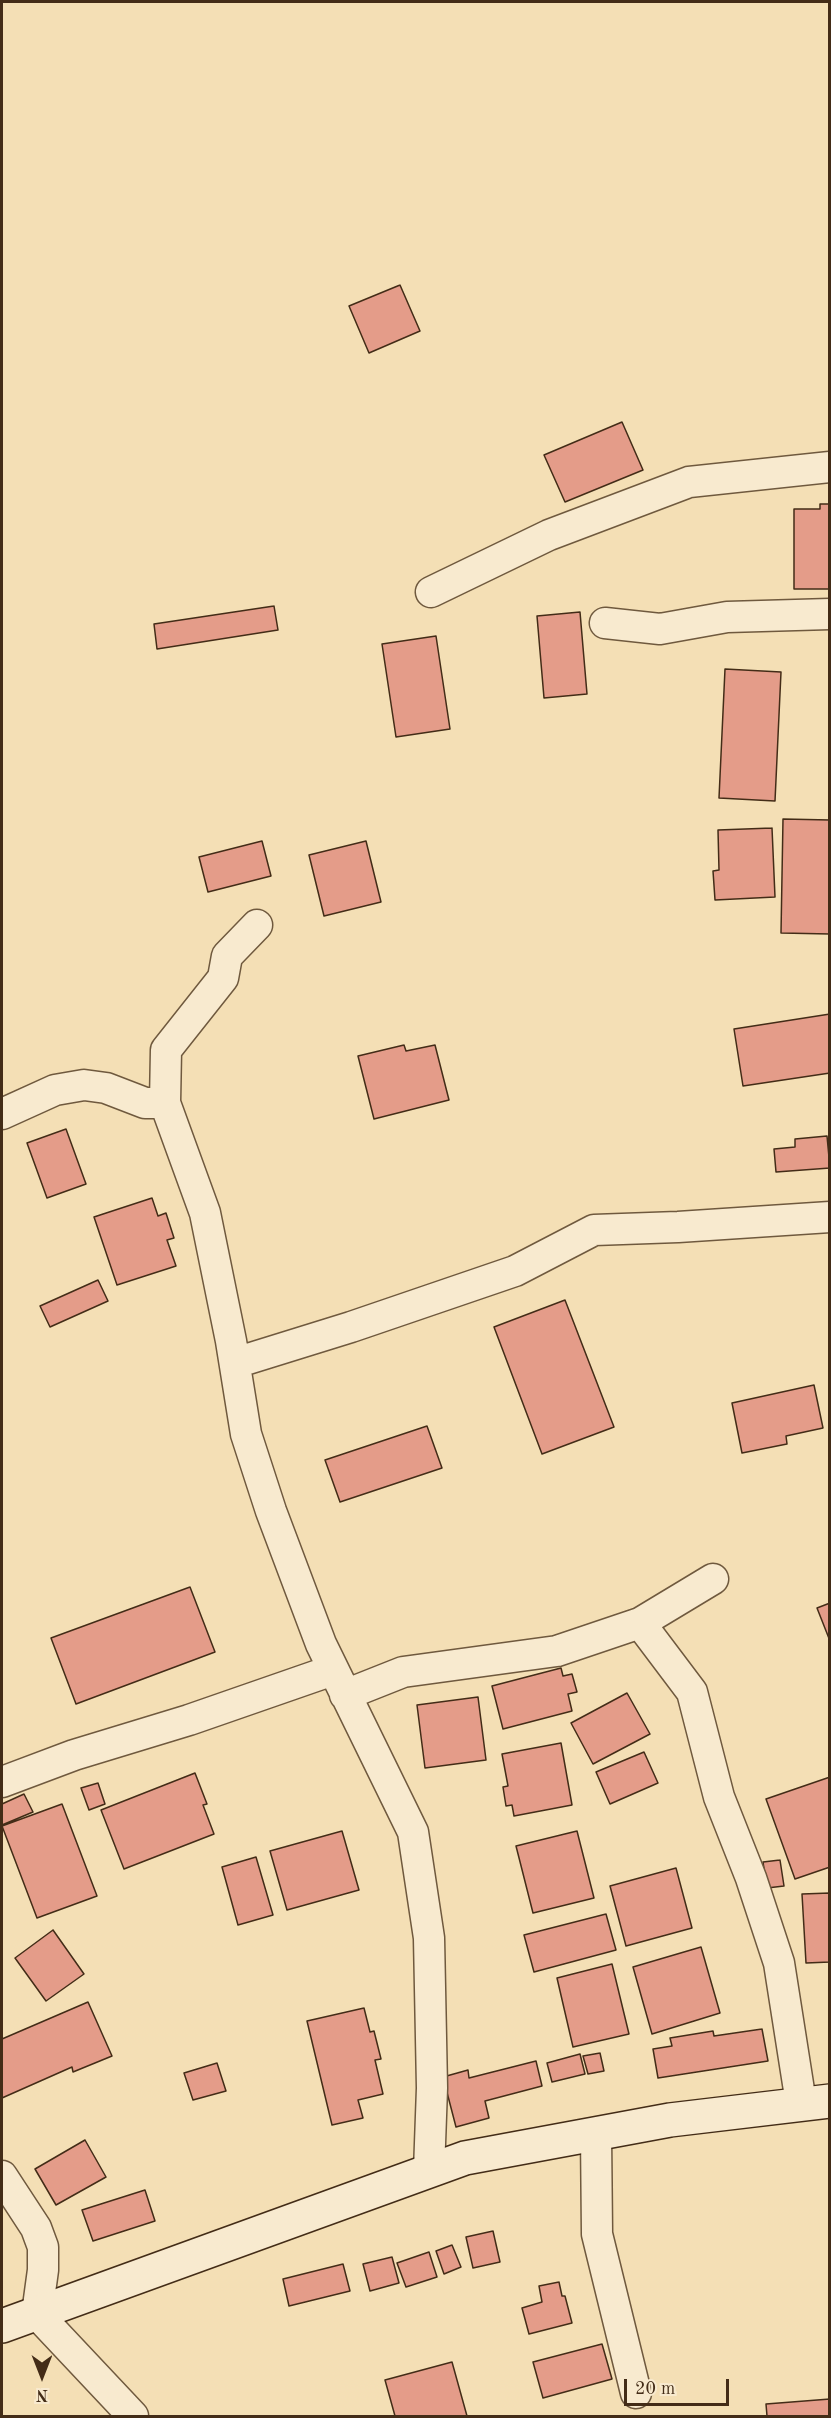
<!DOCTYPE html>
<html>
<head>
<meta charset="utf-8">
<style>
	body { margin:0 }
	#map { position:relative; width:831px; height:2418px; overflow:hidden; background:#f4dfb5; font-family:"Old Standard TT",serif }
	canvas { display:block }
	.frame { position:absolute; inset:0; border:3px solid #432c17; pointer-events:none }
	.north { position:absolute; left:12px; top:2346px; width:60px; height:60px; -webkit-text-stroke:4px #f8eacf; paint-order:stroke; rotate:180deg; font-size:16px; font-weight:700; line-height:24px; text-align:center; color:#432c17 }
	.north::after { content:''; display:block; margin:auto; width:21px; height:27px; background:#432c17; clip-path:polygon(50% 0,100% 100%,50% 72%,0 100%) }
	.scale { position:absolute; left:624px; top:2379px; width:105px; height:27px; box-sizing:border-box; border:3px solid #432c17; border-top:0; padding-left:8px; font-size:18px; line-height:21px; white-space:nowrap; color:#432c17; -webkit-text-stroke:4px #f8eacf; paint-order:stroke }
</style>
</head>
<body>
<div id="map">
<canvas width="831" height="2418"></canvas>
<div class="frame"></div>
<div class="north">N</div>
<div class="scale">20 m</div>
</div>
<script>
const context = document.querySelector('canvas').getContext('2d');
context.lineJoin = 'round';
function paint(path, color) { context.fillStyle = color; context.fill(path, 'evenodd'); }
const toPath = rows => new Path2D(rows.map(r => 'M' + r).join(''));
function strokePath(path, color, width, dash) { context.strokeStyle = color; context.lineWidth = width; context.lineCap = dash ? 'butt' : 'round'; context.setLineDash(dash || []); context.stroke(path); }
const building = toPath([
	[400,285,420,331,369,353,349,306,400,285],
	[622,422,643,470,565,502,544,455,622,422],
	[820,504,830,504,830,589,794,589,794,509,820,509,820,504],
	[274,606,278,630,157,649,154,624,274,606],
	[580,612,587,694,544,698,537,616,580,612],
	[436,636,450,729,396,737,382,644,436,636],
	[725,669,781,672,775,801,719,798,725,669],
	[783,819,830,820,830,934,781,933,783,819],
	[772,828,775,897,715,900,713,871,719,870,718,830,772,828],
	[262,841,271,876,208,892,199,857,262,841],
	[366,841,381,902,324,916,309,855,366,841],
	[830,1014,830,1073,743,1086,734,1029,830,1014],
	[404,1045,406,1051,435,1045,449,1100,374,1119,358,1056,404,1045],
	[66,1129,86,1184,47,1198,27,1143,66,1129],
	[827,1136,830,1168,776,1172,774,1149,795,1147,795,1139,827,1136],
	[152,1198,158,1216,166,1213,174,1238,167,1240,176,1266,117,1285,94,1217,152,1198],
	[98,1280,108,1301,50,1327,40,1306,98,1280],
	[565,1300,614,1427,542,1454,494,1327,565,1300],
	[814,1385,823,1428,786,1436,787,1444,742,1453,732,1403,814,1385],
	[427,1426,442,1468,340,1502,325,1460,427,1426],
	[190,1587,215,1652,76,1704,51,1638,190,1587],
	[830,1603,830,1641,817,1608,830,1603],
	[561,1668,563,1676,572,1674,577,1692,568,1694,572,1711,503,1729,492,1686,561,1668],
	[627,1693,650,1734,593,1764,571,1723,627,1693],
	[478,1697,486,1760,425,1768,417,1705,478,1697],
	[561,1743,572,1805,514,1816,512,1805,506,1806,503,1787,508,1786,502,1754,561,1743],
	[644,1752,658,1783,610,1804,596,1772,644,1752],
	[195,1773,207,1804,203,1805,214,1834,124,1869,101,1810,195,1773],
	[830,1777,830,1867,795,1879,766,1799,830,1777],
	[98,1783,105,1804,89,1810,81,1788,98,1783],
	[24,1794,33,1812,2,1825,2,1804,24,1794],
	[62,1804,97,1896,37,1918,2,1826,62,1804],
	[342,1831,359,1890,287,1910,270,1851,342,1831],
	[577,1831,594,1898,533,1913,516,1846,577,1831],
	[256,1857,273,1915,238,1925,222,1867,256,1857],
	[780,1860,784,1886,767,1888,763,1862,780,1860],
	[676,1868,692,1928,626,1946,610,1886,676,1868],
	[830,1893,830,1962,806,1963,802,1894,830,1893],
	[606,1914,616,1950,534,1972,524,1935,606,1914],
	[53,1930,84,1974,46,2001,15,1958,53,1930],
	[701,1947,720,2013,652,2034,633,1967,701,1947],
	[612,1964,629,2034,573,2047,557,1978,612,1964],
	[88,2002,112,2056,73,2072,72,2067,2,2098,2,2039,88,2002],
	[364,2008,370,2032,374,2031,381,2059,375,2060,383,2094,358,2100,363,2118,332,2125,307,2021,364,2008],
	[762,2029,768,2061,658,2078,653,2049,672,2046,670,2038,713,2031,714,2036,762,2029],
	[600,2053,604,2071,588,2074,583,2056,600,2053],
	[580,2054,585,2074,552,2082,547,2063,580,2054],
	[536,2061,542,2086,485,2101,489,2118,456,2127,443,2077,468,2070,469,2078,536,2061],
	[217,2063,226,2091,193,2100,184,2073,217,2063],
	[85,2140,106,2177,56,2205,35,2169,85,2140],
	[145,2190,155,2221,93,2241,82,2210,145,2190],
	[493,2231,500,2262,473,2268,466,2237,493,2231],
	[452,2245,461,2267,444,2274,436,2251,452,2245],
	[429,2252,437,2277,406,2287,397,2263,429,2252],
	[392,2257,399,2283,370,2291,363,2264,392,2257],
	[343,2264,350,2291,289,2306,283,2279,343,2264],
	[559,2282,562,2296,565,2296,572,2323,529,2334,522,2308,542,2302,539,2286,559,2282],
	[602,2344,612,2379,543,2398,533,2362,602,2344],
	[452,2362,467,2416,395,2416,385,2380,452,2362],
	[830,2399,830,2416,767,2416,766,2404,830,2399]
]);
const street = toPath([
	[431,592,549,535,689,482,830,467],
	[605,623,660,629,727,617,830,614],
	[165,1103,205,1213,231,1341,246,1434,271,1511,321,1644,413,1832,429,1938,432,2088,429,2171],
	[2,1114,55,1090,84,1085,106,1088,145,1103,165,1103,166,1050,223,978,227,956,257,925],
	[235,1363,351,1327,515,1271,594,1230,678,1227,830,1217],
	[640,1623,692,1692,719,1797,751,1878,779,1963,801,2103],
	[345,1695,403,1672,557,1651,640,1623,713,1579],
	[2,1782,74,1755,189,1720,333,1670],
	[596,2134,597,2234,636,2393],
	[2,2176,36,2228,43,2247,43,2270,37,2314,133,2416]
]);
const secondary = toPath([
	[2,2326,465,2158,670,2120,830,2101]
]);
paint(building, '#e49c89');
strokePath(building, '#432c17', 1.5);
strokePath(street, '#6f593e', 33);
strokePath(secondary, '#432c17', 36);
strokePath(street, '#f8eacf', 30);
strokePath(secondary, '#f8eacf', 33);
</script>
</body>
</html>
